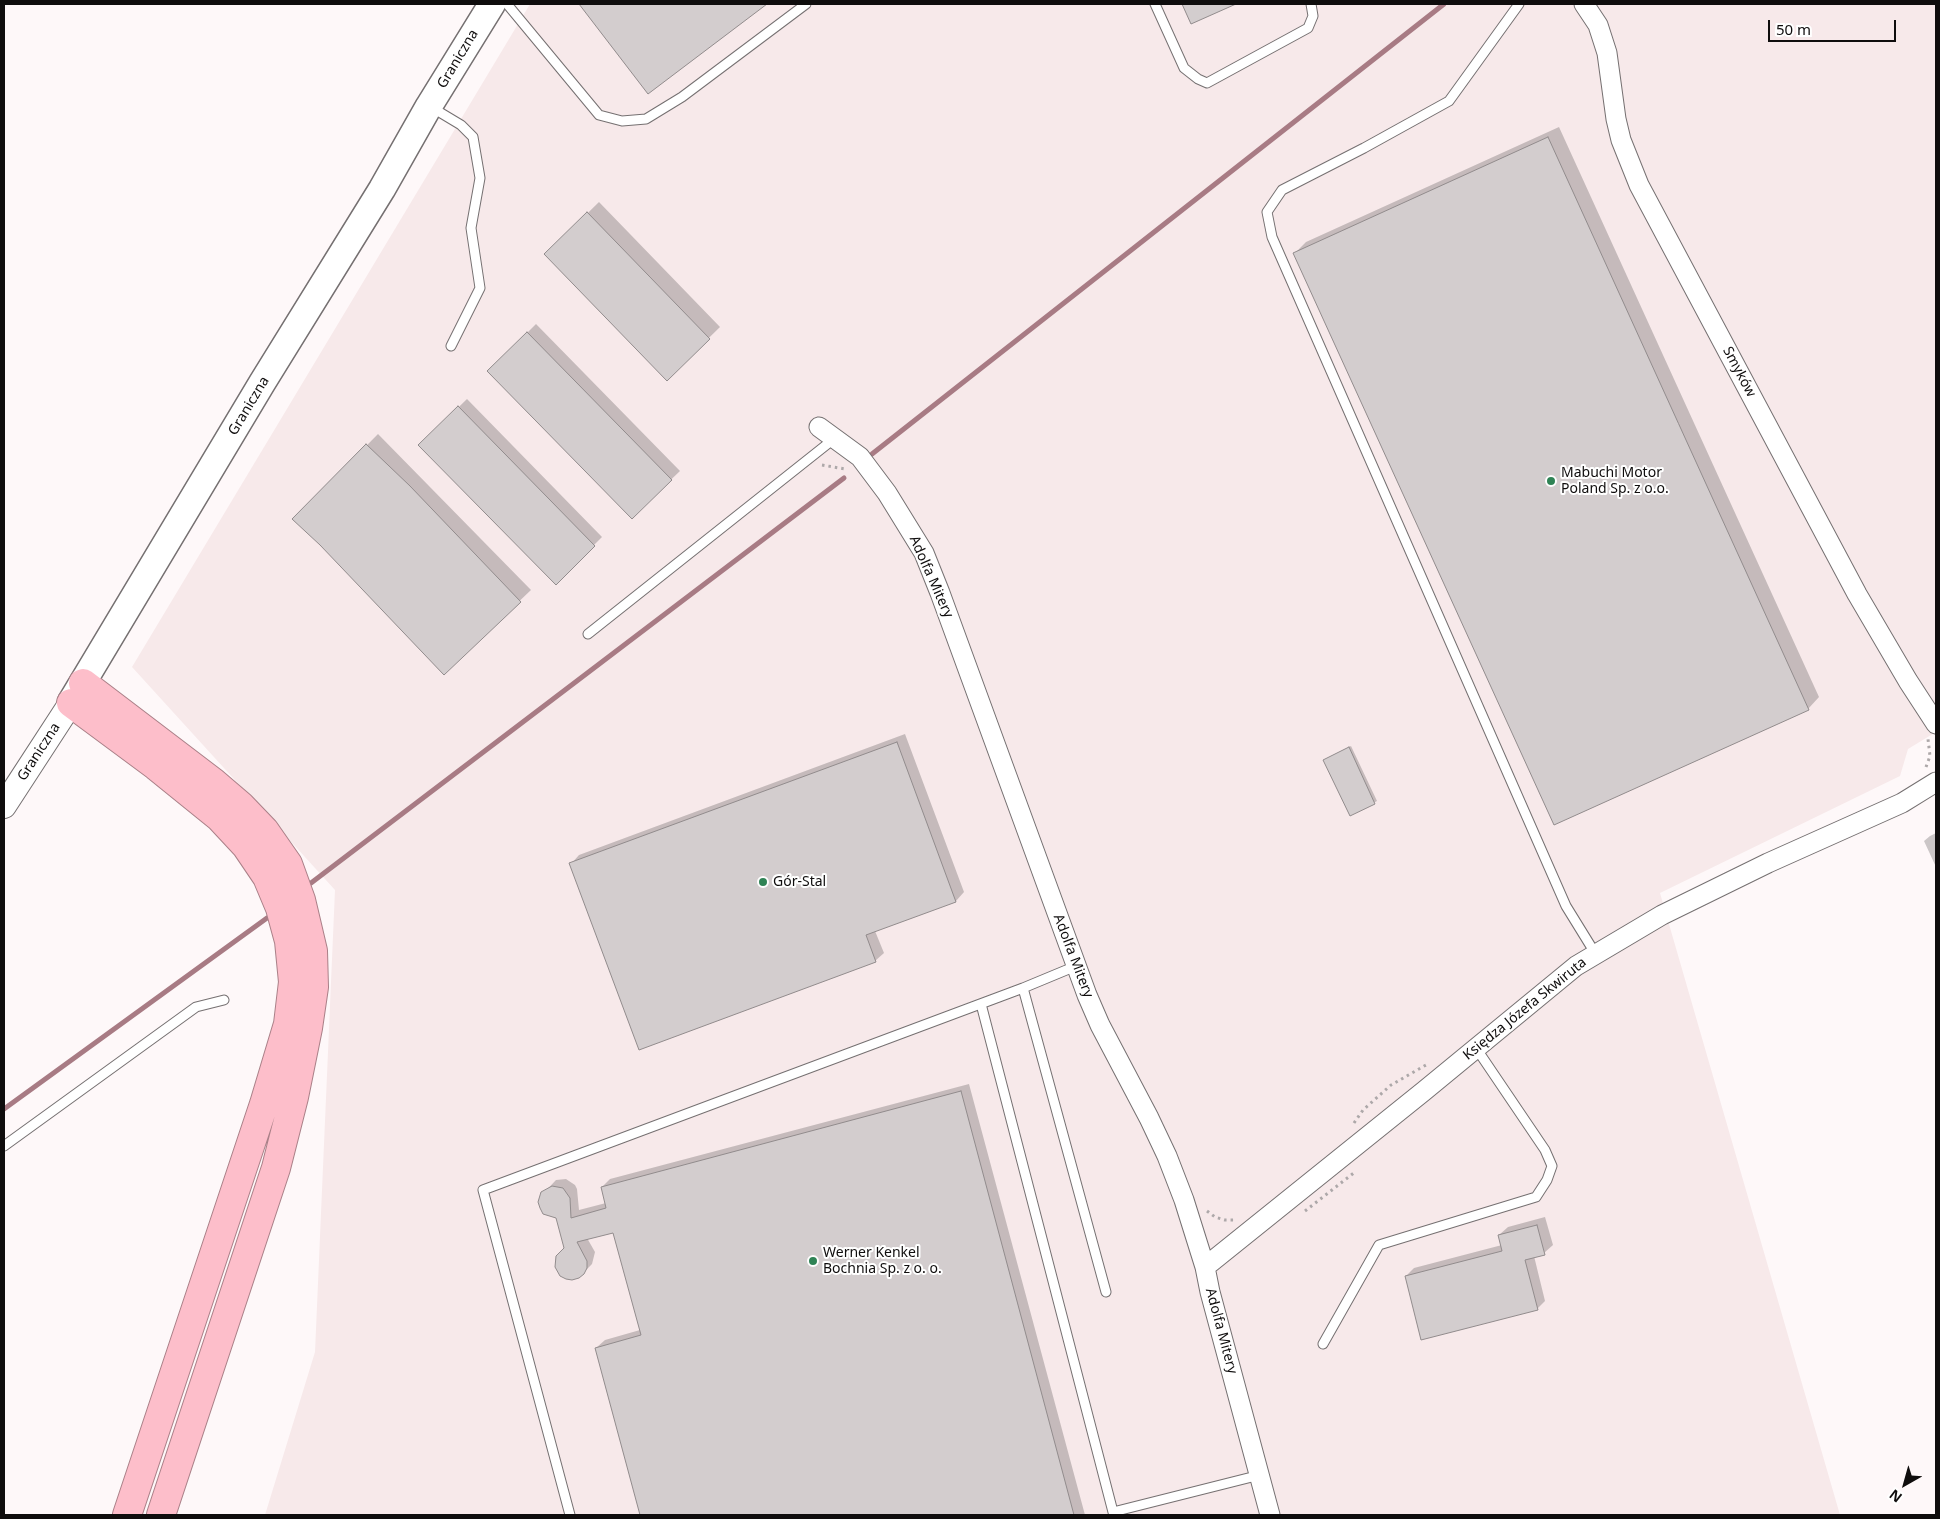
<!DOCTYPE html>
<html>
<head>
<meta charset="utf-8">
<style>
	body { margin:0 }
	#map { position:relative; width:1940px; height:1519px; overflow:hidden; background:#fef8f9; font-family:"Noto Sans",sans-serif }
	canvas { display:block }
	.frame { position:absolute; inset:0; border:5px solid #0f0d0d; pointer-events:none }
	.north { position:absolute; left:1880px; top:1459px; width:50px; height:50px; -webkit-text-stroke:4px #fff; paint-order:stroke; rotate:218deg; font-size:14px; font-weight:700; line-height:20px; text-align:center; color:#0f0d0d }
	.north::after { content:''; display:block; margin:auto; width:18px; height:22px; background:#0f0d0d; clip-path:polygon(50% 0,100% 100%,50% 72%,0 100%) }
	.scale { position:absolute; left:1768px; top:20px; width:128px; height:22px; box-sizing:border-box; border:2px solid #0f0d0d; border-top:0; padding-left:6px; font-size:15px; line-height:18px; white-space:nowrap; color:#0f0d0d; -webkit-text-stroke:4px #fff; paint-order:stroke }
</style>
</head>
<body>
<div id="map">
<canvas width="1940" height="1519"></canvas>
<div class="frame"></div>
<div class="north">N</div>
<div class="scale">50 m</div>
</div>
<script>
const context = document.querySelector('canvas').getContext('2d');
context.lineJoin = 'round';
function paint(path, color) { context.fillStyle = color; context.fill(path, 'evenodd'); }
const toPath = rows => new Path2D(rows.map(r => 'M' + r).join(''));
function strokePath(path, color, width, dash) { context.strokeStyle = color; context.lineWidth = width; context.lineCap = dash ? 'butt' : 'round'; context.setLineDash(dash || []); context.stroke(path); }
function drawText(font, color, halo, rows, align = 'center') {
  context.font = font + ' "Noto Sans",sans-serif'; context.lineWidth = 4; context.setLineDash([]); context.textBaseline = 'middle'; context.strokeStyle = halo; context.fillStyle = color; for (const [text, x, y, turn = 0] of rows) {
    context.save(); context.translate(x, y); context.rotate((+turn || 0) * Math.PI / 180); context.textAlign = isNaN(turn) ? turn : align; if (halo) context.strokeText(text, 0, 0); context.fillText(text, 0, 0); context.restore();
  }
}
const built = toPath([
	[530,4,1936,4,1936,732,1908,749,1900,776,1660,893,1840,1515,265,1515,315,1352,335,890,132,667]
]);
const shadow = toPath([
	[580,4,765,4,648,93],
	[1559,127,1819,697,1808,709,1295,253,1306,242],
	[599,202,720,327,667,379,546,254],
	[536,324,680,471,632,517,489,371],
	[467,399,602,537,556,583,420,445],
	[378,434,531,590,444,673,321,544,294,519],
	[905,734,964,892,956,901,875,931,884,953,875,961,571,864,579,855],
	[1351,746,1377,801,1350,815,1325,760],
	[1936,833,1936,867,1924,841,1930,836],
	[969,1084,1085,1515,641,1515,596,1348,605,1340,640,1330,614,1231,587,1238,595,1252,592,1264,583,1273,565,1249,557,1217,541,1196,556,1180,566,1179,575,1185,577,1189,579,1210,606,1203,602,1187,610,1179],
	[1545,1217,1553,1245,1544,1253,1534,1256,1545,1301,1537,1309,1406,1276,1414,1268,1502,1245,1499,1235,1508,1227]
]);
const stream = toPath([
	[872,454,1444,4],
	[311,883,844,478],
	[4,1109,267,918]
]);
const building = toPath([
	[579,4,767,4,648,94,579,4],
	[1182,4,1236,4,1191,24,1182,4],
	[1548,137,1809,710,1554,825,1293,253,1548,137],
	[587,212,710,339,667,381,544,254,587,212],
	[527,332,672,480,632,519,487,371,527,332],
	[458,406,595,546,556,585,418,445,458,406],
	[366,444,410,486,521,602,444,675,320,545,292,519,366,444],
	[897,742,956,902,866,935,876,962,639,1050,569,863,897,742],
	[1349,747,1375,804,1350,816,1323,760,1349,747],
	[961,1091,1074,1515,640,1515,595,1348,641,1335,613,1233,577,1242,587,1261,587,1268,584,1274,579,1278,572,1280,566,1279,560,1276,555,1267,556,1256,564,1248,556,1218,543,1214,540,1208,538,1202,541,1192,552,1186,563,1188,570,1198,571,1218,606,1208,601,1187,961,1091],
	[1537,1225,1545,1255,1525,1260,1538,1310,1421,1340,1405,1276,1502,1251,1498,1235,1537,1225]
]);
const path = toPath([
	[822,465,845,469],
	[1926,767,1930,756,1928,739],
	[1354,1123,1363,1110,1391,1085,1426,1065],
	[1207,1211,1215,1217,1225,1220,1236,1220],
	[1305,1211,1355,1172]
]);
const service = toPath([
	[507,4,599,115,622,121,646,119,682,97,806,4],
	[1155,4,1184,68,1198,79,1207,83,1308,28,1313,16,1311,4],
	[1519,4,1449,101,1364,148,1282,190,1267,212,1272,237,1566,906,1595,953],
	[431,107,461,125,473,137,480,178,471,228,480,288,451,346],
	[588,634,835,438],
	[1023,988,1106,1292],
	[981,1004,1113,1512],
	[4,1146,196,1007,224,1000],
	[1323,1344,1379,1245,1536,1197,1547,1180,1552,1166,1545,1150,1476,1048],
	[570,1515,483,1190,1023,988,1076,966],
	[1114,1515,1113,1512,1260,1475]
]);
const minor = toPath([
	[1584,4,1598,25,1607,53,1616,119,1621,140,1639,185,1857,594,1908,681,1936,724],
	[819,427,860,457,887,493,924,553,940,593,1087,995,1100,1025,1149,1118,1167,1156,1184,1200,1205,1267,1210,1292,1270,1515],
	[1205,1267,1424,1091,1576,966,1662,915,1768,863,1902,803,1936,782]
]);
const tertiary = toPath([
	[4,806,71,703]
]);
const secondary = toPath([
	[71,702,262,383,382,189,429,106,492,4]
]);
const motorway = toPath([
	[83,683,213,782,241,806,265,831,288,864,301,900,313,951,314,987,308,1028,294,1097,276,1168,161,1515],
	[71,703,156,766,219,817,246,846,267,877,280,908,289,941,293,982,288,1024,264,1104,127,1515]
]);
const markers = [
	[1551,481,5,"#2f8355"],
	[763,882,5,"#2f8355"],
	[813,1261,5,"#2f8355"]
];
const streetNames = [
	["Graniczna",458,59,-59],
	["Smyków",1739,372,62],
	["Graniczna",249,406,-59],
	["Adolfa Mitery",931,577,66],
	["Graniczna",39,752,-57],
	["Adolfa Mitery",1073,956,69],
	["Księdza Józefa Skwiruta",1525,1009,-39],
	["Adolfa Mitery",1221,1331,75]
];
const poiNames = [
	["Mabuchi Motor",1561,473],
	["Poland Sp. z o.o.",1561,489],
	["Gór-Stal",773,882],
	["Werner Kenkel",823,1253],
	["Bochnia Sp. z o. o.",823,1269]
];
paint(built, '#f7e9ea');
paint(shadow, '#0003');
strokePath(stream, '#a87b84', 5);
paint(building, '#d3cdce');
strokePath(building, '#928c8d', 1);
strokePath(service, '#757071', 11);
strokePath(minor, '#757071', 21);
strokePath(tertiary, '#757071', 26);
strokePath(secondary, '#757071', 29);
strokePath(motorway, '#aa8088', 30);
strokePath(path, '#ada8a9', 3, [2.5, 4]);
strokePath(service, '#fff', 9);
strokePath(minor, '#fff', 19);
strokePath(tertiary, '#fff', 24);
strokePath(secondary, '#fff', 26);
strokePath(motorway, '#fdbeca', 28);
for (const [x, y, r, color] of markers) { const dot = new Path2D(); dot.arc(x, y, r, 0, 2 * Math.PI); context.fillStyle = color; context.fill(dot); strokePath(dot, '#fff', 2); }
drawText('14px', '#0f0d0d', '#fff', streetNames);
drawText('14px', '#0f0d0d', '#fff', poiNames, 'left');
</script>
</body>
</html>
